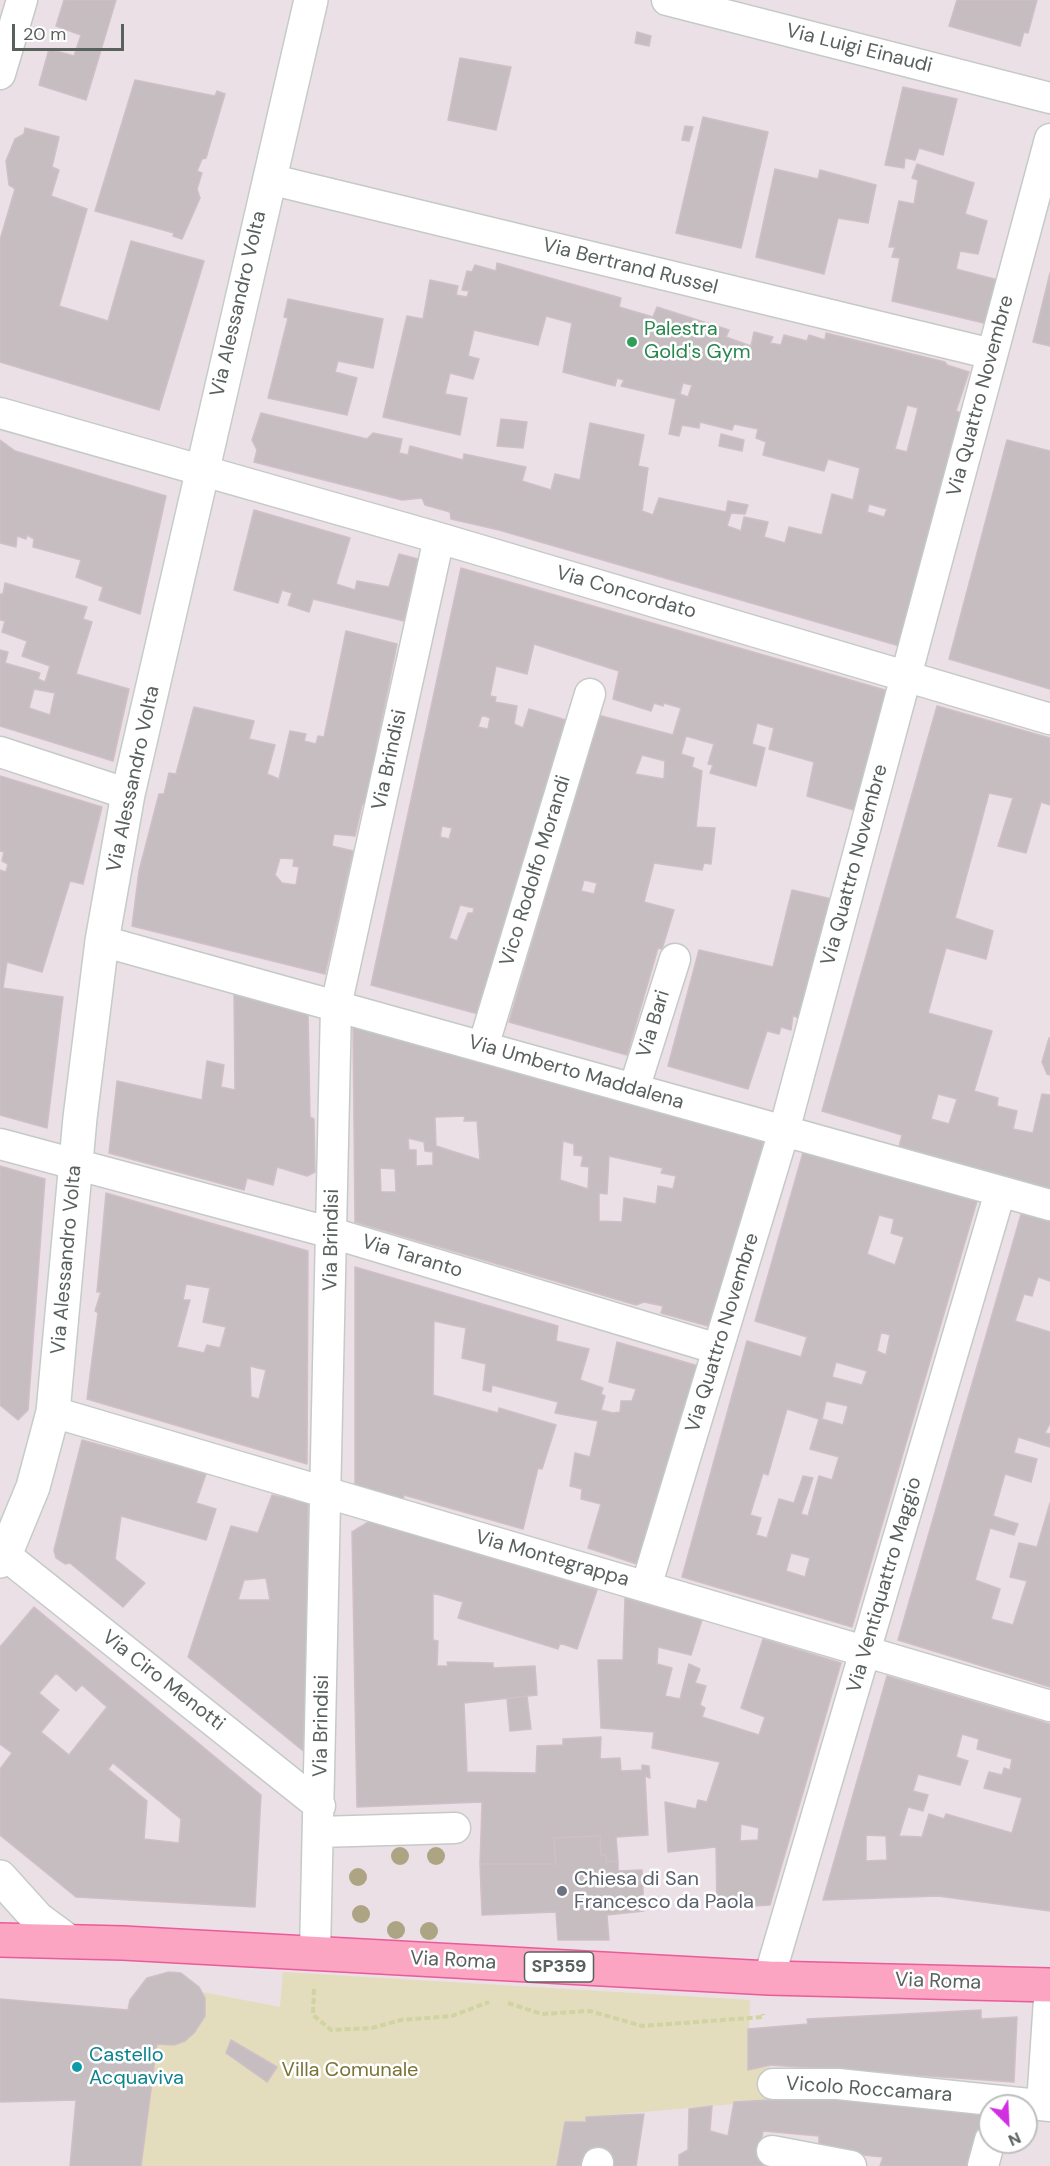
<!DOCTYPE html>
<html>
<head>
<meta charset="utf-8">
<style>
	body { margin:0 }
	#map { position:relative; width:1050px; height:2166px; overflow:hidden; background:#ebe0e5; font-family:"DM Sans",sans-serif }
	canvas { display:block }
	.north { position:absolute; left:978px; top:2094px; width:60px; height:60px; box-sizing:border-box; background:#fff; border:2px solid #bdc0be; border-radius:50%; rotate:156deg; font-size:16px; font-weight:700; line-height:24px; text-align:center; color:#59615c }
	.north::after { content:''; display:block; margin:auto; width:21px; height:27px; background:#d130e1; clip-path:polygon(50% 0,100% 100%,50% 72%,0 100%) }
	.scale { position:absolute; left:12px; top:24px; width:112px; height:27px; box-sizing:border-box; border:3px solid #59615c; border-top:0; padding-left:8px; font-size:18px; line-height:21px; white-space:nowrap; color:#59615c; -webkit-text-stroke:4px #fff; paint-order:stroke }
</style>
</head>
<body>
<div id="map">
<canvas width="1050" height="2166"></canvas>
<div class="north">N</div>
<div class="scale">20 m</div>
</div>
<script>
const context = document.querySelector('canvas').getContext('2d');
context.lineJoin = 'round';
function paint(path, color) { context.fillStyle = color; context.fill(path, 'evenodd'); }
const toPath = rows => new Path2D(rows.map(r => 'M' + r).join(''));
function strokePath(path, color, width, dash) { context.strokeStyle = color; context.lineWidth = width; context.lineCap = dash ? 'butt' : 'round'; context.setLineDash(dash || []); context.stroke(path); }
function drawText(font, color, halo, rows, align = 'center') {
  context.font = font + ' "DM Sans",sans-serif'; context.lineWidth = 5; context.setLineDash([]); context.textBaseline = 'middle'; context.strokeStyle = halo; context.fillStyle = color; for (const [text, x, y, turn = 0] of rows) {
    context.save(); context.translate(x, y); context.rotate((+turn || 0) * Math.PI / 180); context.textAlign = isNaN(turn) ? turn : align; if (halo) context.strokeText(text, 0, 0); context.fillText(text, 0, 0); context.restore();
  }
}
const green = toPath([
	[283,1972,750,2000,748,2070,770,2065,768,2101,587,2117,557,2166,141,2166,157,2044,174,2045,185,2041,194,2033,205,2016,202,1992,280,2007]
]);
const building = toPath([
	[64,0,116,0,86,100,39,85,49,49,74,56,81,35,56,26,64,0],
	[957,0,1037,0,1028,33,1024,32,1020,46,949,26,957,0],
	[637,32,651,36,649,46,635,43,637,32],
	[460,58,511,67,496,130,448,120,460,58],
	[135,80,215,96,217,91,225,94,206,158,202,159,197,171,202,173,197,189,200,198,182,239,173,236,174,233,95,211,135,80],
	[903,87,957,99,943,155,919,148,915,160,905,158,904,168,885,165,903,87],
	[703,117,768,132,741,248,676,233,703,117],
	[685,126,693,127,689,141,682,140,685,126],
	[25,128,59,137,52,167,59,170,51,196,87,209,59,306,108,321,131,241,204,261,159,410,0,362,0,240,15,189,9,185,6,161,15,139,24,134,25,128],
	[917,164,974,183,965,214,987,221,978,254,960,251,956,269,1002,281,992,325,892,301,900,258,892,257,895,247,889,247,899,201,914,204,918,180,912,178,917,164],
	[775,169,818,179,820,170,876,185,868,223,838,218,824,274,756,257,775,169],
	[497,263,621,298,619,307,653,317,657,307,729,330,726,337,751,346,754,332,773,337,770,343,781,345,784,335,807,341,809,335,825,340,826,333,945,362,947,365,969,372,956,411,967,415,903,647,499,530,451,519,450,512,425,505,422,498,402,500,254,462,257,450,252,440,261,413,367,439,373,433,402,439,399,453,408,455,410,446,463,460,464,454,526,467,522,481,551,490,555,474,580,480,590,423,644,435,638,466,648,468,642,511,653,515,659,498,726,512,728,501,748,505,745,514,731,513,727,526,741,531,744,517,768,522,764,537,785,543,789,527,822,535,832,494,853,500,860,468,828,459,824,471,763,455,766,442,756,438,758,429,734,424,732,430,700,422,699,428,682,425,679,436,669,434,676,399,621,386,624,380,617,378,615,386,563,372,572,323,546,316,538,345,474,330,468,356,479,359,473,379,450,373,445,394,467,398,460,435,383,417,407,316,423,319,430,280,458,286,456,295,467,297,469,291,462,290,467,271,472,272,475,265,496,271,497,263],
	[683,383,692,385,688,397,680,394,683,383],
	[907,405,918,408,907,452,895,449,907,405],
	[869,504,887,509,884,517,867,512,869,504],
	[1050,273,1050,346,1033,342,1050,273],
	[288,299,383,319,373,368,338,361,335,372,357,378,347,415,268,398,288,318,284,317,288,299],
	[501,419,527,422,523,448,497,446,501,419],
	[721,434,744,440,742,451,719,446,721,434],
	[0,440,15,451,166,496,140,614,99,600,103,587,76,577,81,560,33,547,34,539,27,535,26,539,17,536,16,547,0,543,0,440],
	[1007,440,1050,451,1050,689,949,659,1007,440],
	[254,510,350,538,336,584,355,590,357,581,389,587,399,554,418,559,404,621,313,599,309,612,288,605,292,593,282,590,278,603,234,590,254,510],
	[461,568,892,692,857,811,807,796,814,762,769,749,774,728,757,723,752,744,765,748,756,786,710,773,713,765,708,764,714,744,686,736,681,754,694,758,692,767,702,771,696,827,715,828,711,864,704,863,702,870,654,863,644,902,674,910,662,949,658,948,627,1055,509,1022,598,715,673,735,681,708,664,703,663,706,654,703,651,711,613,699,619,671,534,644,527,674,496,666,490,696,496,697,495,702,517,706,514,724,523,728,529,709,566,720,482,1015,371,985,461,568],
	[482,715,490,718,488,729,478,727,482,715],
	[642,755,665,761,664,779,635,774,642,755],
	[442,826,452,828,449,839,440,837,442,826],
	[584,880,597,883,594,894,581,891,584,880],
	[460,905,474,908,473,913,468,913,457,941,449,938,460,905],
	[5,583,87,607,83,619,92,622,76,674,129,689,113,761,0,726,0,650,8,652,5,663,40,673,38,679,45,682,50,666,22,656,27,641,2,632,5,621,0,620,0,594,3,594,5,583],
	[34,689,55,693,50,715,29,708,34,689],
	[346,631,397,644,376,747,380,755,369,799,362,805,355,836,334,834,332,846,353,851,325,974,132,926,139,871,159,794,164,794,169,773,176,774,194,707,254,721,249,739,275,745,267,774,279,779,290,731,306,734,304,741,316,744,318,736,324,737,346,631],
	[280,858,294,859,293,866,299,867,296,885,282,883,275,875,280,858],
	[937,706,1050,738,1050,805,1041,802,1026,853,998,846,1013,798,989,793,955,918,993,931,986,959,946,948,928,1013,992,1031,974,1091,998,1098,997,1106,1017,1111,1013,1129,1033,1133,1042,1094,1050,1095,1050,1192,899,1147,902,1135,822,1111,937,706],
	[938,1094,957,1099,949,1124,931,1119,938,1094],
	[0,776,102,807,83,884,70,881,42,972,7,962,3,988,63,997,47,1128,0,1115,0,870,6,872,8,864,2,861,4,852,0,851,0,776],
	[792,890,832,899,798,1018,793,1015,791,1030,781,1027,779,1034,767,1031,748,1089,668,1066,699,950,773,967,792,890],
	[234,993,308,1012,310,1117,314,1119,315,1172,307,1176,277,1167,273,1185,247,1178,244,1190,109,1153,117,1081,202,1100,207,1061,224,1065,221,1087,235,1090,234,993],
	[353,1023,771,1139,715,1328,661,1313,663,1306,644,1302,636,1305,355,1222,353,1023],
	[465,1116,464,1121,477,1121,480,1160,436,1146,435,1117,465,1116],
	[408,1138,424,1142,425,1151,433,1152,433,1165,416,1166,416,1150,409,1150,408,1138],
	[563,1141,574,1144,574,1155,583,1156,581,1166,589,1167,588,1189,560,1180,563,1141],
	[609,1156,663,1168,661,1173,676,1176,673,1189,658,1186,656,1204,624,1198,622,1222,599,1221,599,1193,607,1194,609,1156],
	[380,1168,395,1169,396,1192,381,1192,380,1168],
	[1049,1038,1050,1038,1050,1075,1047,1074,1042,1062,1049,1038],
	[804,1149,977,1201,852,1627,682,1577,747,1341,801,1357,807,1337,755,1321,804,1149],
	[879,1215,894,1219,891,1233,904,1237,895,1265,867,1254,879,1215],
	[881,1332,890,1335,886,1355,877,1351,881,1332],
	[836,1362,867,1371,862,1385,832,1377,836,1362],
	[826,1401,848,1406,843,1425,822,1419,826,1401],
	[787,1409,819,1419,810,1449,839,1457,832,1480,819,1476,808,1516,801,1514,813,1478,803,1476,794,1503,779,1499,767,1538,756,1535,761,1518,750,1515,763,1473,768,1475,787,1409],
	[791,1553,810,1558,805,1577,786,1571,791,1553],
	[0,1166,45,1179,28,1410,18,1420,0,1405,0,1166],
	[106,1193,308,1251,307,1464,87,1399,98,1313,95,1311,101,1292,97,1292,106,1193],
	[186,1284,210,1288,203,1322,226,1327,220,1348,207,1345,204,1353,177,1347,190,1300,183,1300,186,1284],
	[250,1366,266,1370,259,1399,251,1397,250,1366],
	[1022,1211,1050,1220,1050,1281,1038,1277,1032,1296,1024,1294,1015,1321,1050,1332,1050,1423,1045,1433,1050,1434,1050,1447,1018,1437,1014,1453,1037,1459,1031,1482,1005,1474,993,1516,1018,1524,1014,1535,990,1528,975,1580,1000,1589,991,1619,1013,1625,1027,1581,1010,1577,1019,1543,1037,1547,1050,1503,1050,1687,898,1640,1022,1211],
	[355,1267,558,1326,556,1341,589,1349,580,1380,603,1388,601,1394,605,1396,601,1410,613,1413,620,1412,621,1401,632,1401,636,1389,609,1382,617,1342,705,1368,646,1567,588,1548,601,1504,581,1499,582,1489,570,1486,575,1453,590,1457,598,1421,555,1413,558,1402,492,1385,491,1392,483,1390,486,1364,462,1358,466,1328,434,1321,433,1395,498,1413,499,1408,556,1425,542,1469,538,1468,523,1529,404,1495,403,1500,355,1484,355,1267],
	[82,1440,206,1474,196,1503,216,1509,206,1540,121,1516,115,1559,145,1583,123,1607,70,1563,65,1564,56,1558,54,1550,82,1440],
	[272,1495,308,1503,307,1754,188,1657,231,1526,258,1533,272,1495],
	[266,1578,270,1600,238,1600,244,1580,266,1578],
	[370,1521,597,1590,577,1649,560,1643,558,1649,458,1618,463,1602,433,1593,433,1640,438,1641,437,1666,448,1666,447,1662,493,1663,493,1668,535,1666,537,1695,464,1703,467,1772,536,1773,537,1746,563,1745,563,1739,601,1737,600,1759,620,1758,621,1771,642,1770,642,1765,649,1766,650,1778,645,1776,648,1835,616,1837,618,1861,606,1862,606,1855,601,1855,600,1836,554,1838,556,1864,480,1864,482,1802,357,1807,352,1532,370,1521],
	[625,1598,702,1620,691,1655,658,1647,657,1664,672,1668,665,1696,680,1699,689,1664,700,1669,695,1683,706,1686,700,1705,705,1708,702,1717,759,1735,765,1717,741,1708,763,1639,841,1663,770,1905,717,1908,716,1847,668,1852,665,1802,696,1809,698,1800,707,1802,720,1762,652,1748,654,1732,601,1728,598,1660,623,1660,625,1598],
	[741,1824,759,1828,758,1840,740,1841,741,1824],
	[34,1607,261,1795,255,1907,76,1897,0,1835,0,1769,12,1753,0,1744,0,1647,34,1607],
	[56,1673,76,1691,82,1685,107,1707,69,1755,41,1732,59,1710,39,1693,56,1673],
	[113,1763,181,1819,179,1843,144,1839,147,1801,108,1769,113,1763],
	[887,1676,1050,1724,1050,1911,938,1896,823,1900,887,1676],
	[962,1734,979,1739,977,1749,1012,1759,1010,1770,1004,1768,1002,1775,989,1772,984,1788,1022,1798,1012,1833,946,1814,944,1819,929,1814,922,1837,899,1836,908,1807,923,1811,928,1795,913,1791,918,1774,960,1785,968,1761,956,1757,962,1734],
	[866,1835,886,1836,887,1860,866,1861,866,1835],
	[527,1696,531,1729,510,1731,507,1699,527,1696],
	[600,1836,601,1855,606,1855,606,1862,618,1861,618,1871,642,1870,644,1911,607,1915,609,1940,558,1940,556,1912,482,1915,480,1864,556,1864,554,1838,600,1836],
	[169,1972,181,1973,199,1987,205,1998,205,2016,194,2033,185,2041,174,2045,157,2044,141,2166,70,2166,76,2100,0,2102,0,1999,128,2010,130,2000,147,1978,169,1972],
	[981,2010,981,2019,1017,2017,1014,2082,770,2065,748,2070,748,2029,808,2024,807,2019,981,2010],
	[231,2040,277,2067,267,2082,226,2053,231,2040],
	[822,2097,989,2113,974,2166,880,2166,883,2157,823,2151,819,2148,819,2136,763,2131,758,2158,801,2166,679,2166,679,2155,688,2150,689,2109,712,2106,710,2131,728,2136,734,2102,822,2097],
	[644,2114,636,2166,557,2166,565,2122,586,2122,586,2117,644,2114]
]);
const path = toPath([
	[314,1989,313,2015,331,2030,372,2028,401,2020,452,2016,489,2002],
	[508,2003,542,2014,590,2011,642,2026,763,2017,763,2014]
]);
const street = toPath([
	[667,0,1050,98],
	[0,74,22,0],
	[269,179,992,354],
	[0,413,439,538,1050,719],
	[0,752,128,794],
	[102,941,1050,1205],
	[483,1047,590,694],
	[634,1089,675,959],
	[0,1144,332,1233,718,1349],
	[53,1412,1050,1706],
	[5,1555,320,1806],
	[646,1587,784,1131,1050,139],
	[319,1832,455,1828],
	[315,1953,336,1006,439,538],
	[769,1978,1000,1192],
	[773,2084,838,2084,1050,2106],
	[1042,2104,1050,1985],
	[772,2151,851,2166],
	[597,2166,598,2163],
	[983,2166,990,2140]
]);
const secondary = toPath([
	[0,1561,5,1555,33,1487,53,1412,80,1118,102,941,128,794,311,0],
	[0,1877,38,1919,68,1941]
]);
const primary = toPath([
	[0,1940,123,1943,769,1978,1050,1985]
]);
const trees = [
	[400,1856],
	[436,1856],
	[358,1877],
	[361,1914],
	[396,1930],
	[429,1931]
];
const markers = [
	[632,342,6,"#2e9e5b"],
	[562,1891,6,"#6b7280"],
	[77,2067,6,"#0f9aa8"]
];
const shields = [
	[559,1967,69]
];
const shieldNames = [
	["SP359",559,1967]
];
const streetNames = [
	["Via Luigi Einaudi",859,49,14],
	["Via Bertrand Russel",630,267,14],
	["Via Alessandro Volta",239,304,-77],
	["Via Quattro Novembre",981,396,-75],
	["Via Concordato",626,593,16],
	["Via Brindisi",390,760,-78],
	["Via Alessandro Volta",134,779,-78],
	["Via Quattro Novembre",855,865,-75],
	["Vico Rodolfo Morandi",536,871,-73],
	["Via Bari",654,1024,-73],
	["Via Umberto Maddalena",576,1073,16],
	["Via Brindisi",332,1240,-89],
	["Via Taranto",412,1257,17],
	["Via Alessandro Volta",67,1260,-85],
	["Via Quattro Novembre",723,1333,-73],
	["Via Montegrappa",552,1559,16],
	["Via Ventiquattro Maggio",885,1585,-74],
	["Via Ciro Menotti",163,1681,38],
	["Via Brindisi",322,1726,-89],
	["Via Roma",453,1961,3],
	["Via Roma",938,1982,2],
	["Vicolo Roccamara",869,2090,4]
];
const leisureNames = [
	["Palestra",644,330],
	["Gold's Gym",644,353]
];
const worshipNames = [
	["Chiesa di San",574,1880],
	["Francesco da Paola",574,1903]
];
const cultureNames = [
	["Castello",89,2056],
	["Acquaviva",89,2079]
];
const parkNames = [
	["Villa Comunale",350,2071]
];
paint(green, '#e3dcbd');
paint(building, '#c6bdc1');
strokePath(building, '#d0bfc7', 1.5);
strokePath(street, '#c4cbc7', 33);
strokePath(secondary, '#c4cdc8', 36);
strokePath(primary, '#eb5a9b', 36);
strokePath(path, '#cfd4a1', 4, [6, 3]);
strokePath(street, '#fff', 30);
strokePath(secondary, '#fff', 33);
strokePath(primary, '#fba5c2', 33);
context.fillStyle = '#ada484';
for (const [x, y] of trees) { context.beginPath(); context.arc(x, y, 9, 0, 2 * Math.PI); context.fill(); }
for (const [x, y, r, color] of markers) { const dot = new Path2D(); dot.arc(x, y, r, 0, 2 * Math.PI); context.fillStyle = color; context.fill(dot); strokePath(dot, '#fff', 2); }
for (const [x, y, w] of shields) { const box = new Path2D(); box.roundRect(x - w / 2, y - 15, w, 30, 4.5); context.fillStyle = '#fff'; context.fill(box); strokePath(box, '#59615c', 1.5); }
drawText('bold 18px', '#59615c', null, shieldNames);
drawText('20px', '#59615c', '#fff', streetNames);
drawText('20px', '#27864d', '#fff', leisureNames, 'left');
drawText('20px', '#5b616d', '#fff', worshipNames, 'left');
drawText('20px', '#0d838f', '#fff', cultureNames, 'left');
drawText('20px', '#7b7335', '#fff', parkNames);
</script>
</body>
</html>
